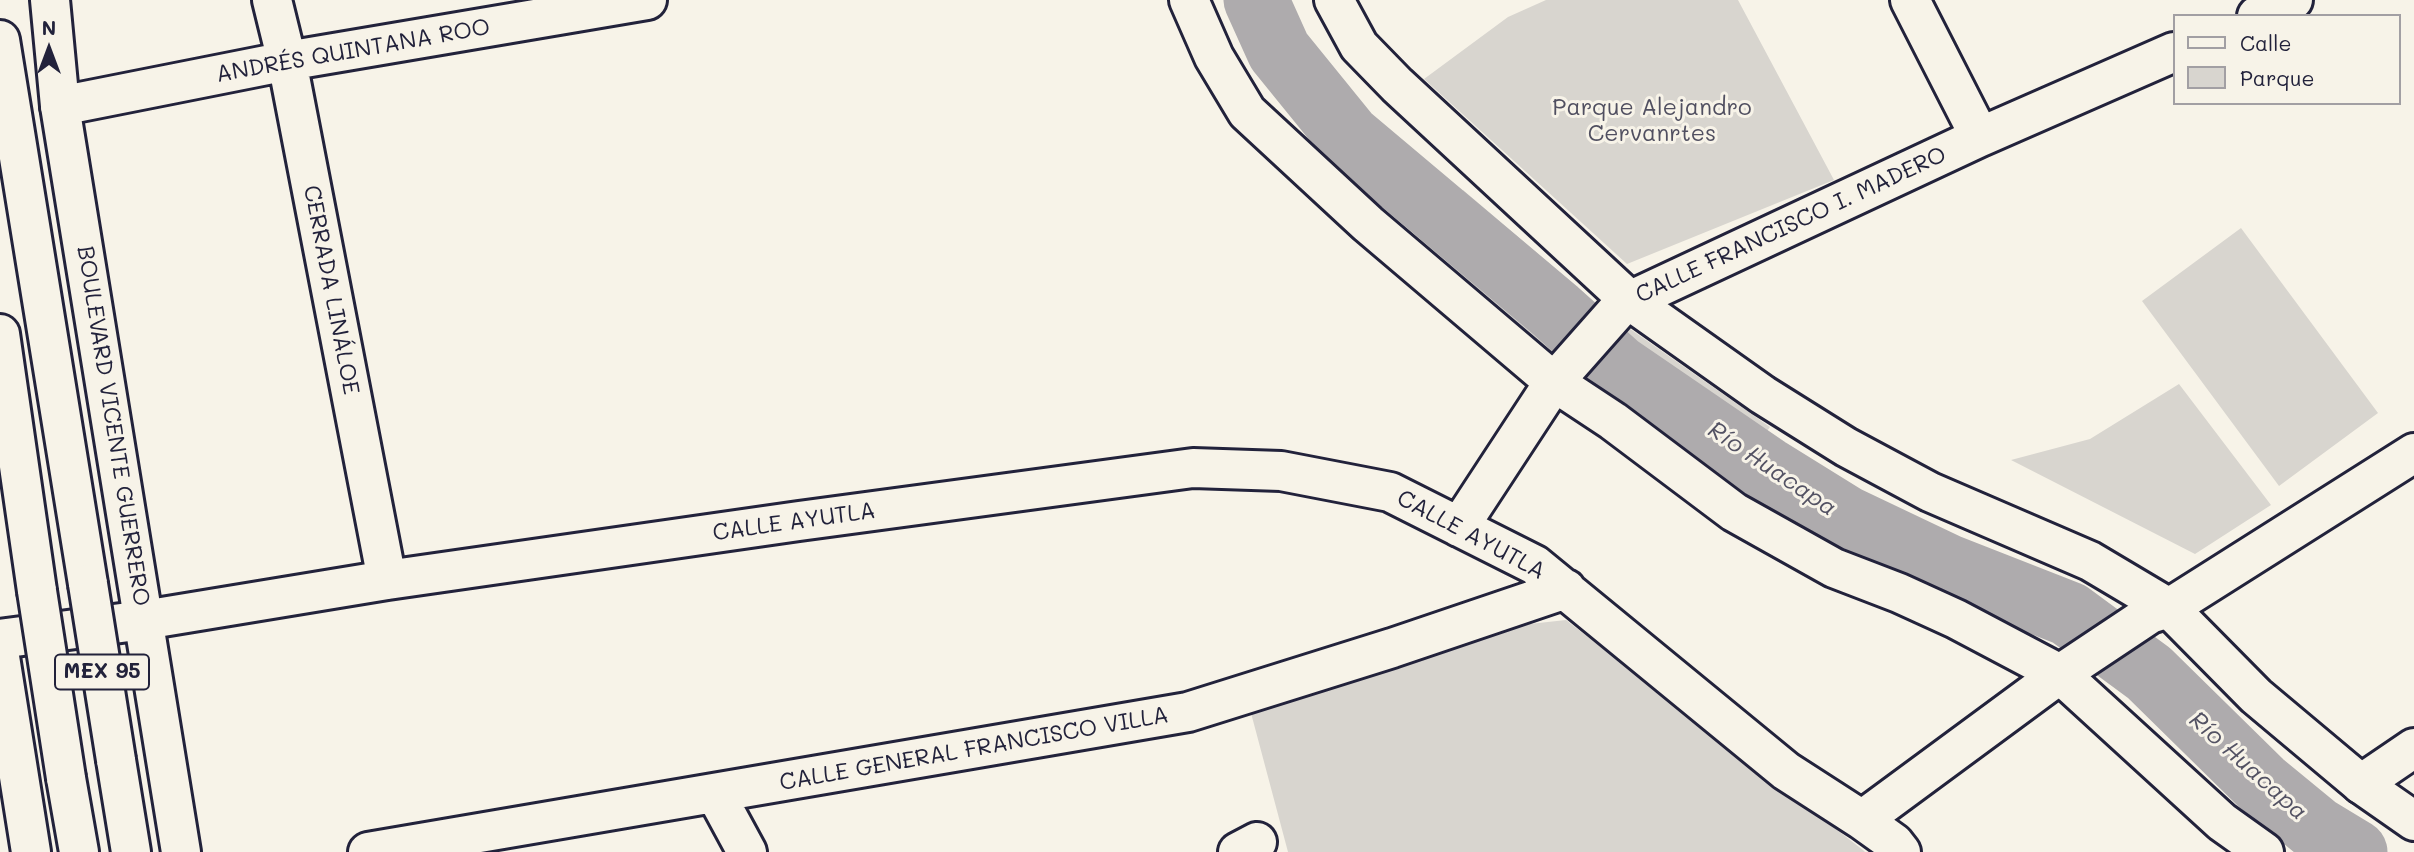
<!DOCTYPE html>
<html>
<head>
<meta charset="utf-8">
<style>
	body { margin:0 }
	#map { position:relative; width:2414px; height:852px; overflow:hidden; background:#f7f3e8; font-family:Mali,sans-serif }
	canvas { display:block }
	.legend { position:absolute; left:2173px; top:14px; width:228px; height:91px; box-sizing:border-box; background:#f7f3e8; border:2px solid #a29fa3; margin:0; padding:9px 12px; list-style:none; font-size:21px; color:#22223b }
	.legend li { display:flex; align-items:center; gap:14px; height:35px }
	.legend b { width:35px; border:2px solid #a29fa3 }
	.north { position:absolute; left:14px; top:14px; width:70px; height:70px; -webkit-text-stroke:5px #f7f3e8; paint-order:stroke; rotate:0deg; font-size:19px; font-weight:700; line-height:28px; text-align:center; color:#22223b }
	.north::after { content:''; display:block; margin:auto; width:24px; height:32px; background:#22223b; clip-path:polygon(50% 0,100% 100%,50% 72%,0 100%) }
</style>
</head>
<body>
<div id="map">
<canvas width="2414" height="852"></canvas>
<ul class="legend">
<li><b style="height:9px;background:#f7f3e8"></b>Calle</li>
<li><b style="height:19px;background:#d8d5cf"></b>Parque</li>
</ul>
<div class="north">N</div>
</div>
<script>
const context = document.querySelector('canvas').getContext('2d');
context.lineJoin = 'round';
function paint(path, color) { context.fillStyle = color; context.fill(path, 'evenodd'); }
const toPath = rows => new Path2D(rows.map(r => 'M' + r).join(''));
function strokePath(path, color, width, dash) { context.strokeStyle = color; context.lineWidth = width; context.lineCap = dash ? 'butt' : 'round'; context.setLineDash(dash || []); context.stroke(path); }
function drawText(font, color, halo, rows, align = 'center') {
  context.font = font + ' Mali,sans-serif'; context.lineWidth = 6; context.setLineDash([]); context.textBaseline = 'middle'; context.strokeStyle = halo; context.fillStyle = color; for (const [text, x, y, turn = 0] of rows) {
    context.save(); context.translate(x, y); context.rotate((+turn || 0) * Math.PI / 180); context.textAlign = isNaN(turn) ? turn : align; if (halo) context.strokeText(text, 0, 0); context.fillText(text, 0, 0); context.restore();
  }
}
const green = toPath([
	[1546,0,1738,0,1834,180,1627,264,1424,79,1508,17],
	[1463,190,1597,304,1550,354,1417,243],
	[2241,228,2378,413,2279,486,2142,301],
	[1626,326,1770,427,1727,487,1581,385],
	[2179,384,2271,505,2195,554,2011,460,2090,439],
	[1566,620,1863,850,1865,852,1288,852,1251,713,1466,631]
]);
const river = toPath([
	[1256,0,1279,51,1348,136,1556,311,1618,367,1767,469,1846,518,1949,567,2069,614,2149,673,2261,783,2317,829,2355,852]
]);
const minor = toPath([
	[272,0,287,61,387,580],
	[1910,0,1980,137],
	[2257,16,2293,0],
	[60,106,287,61,647,0],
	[1459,527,1554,382,1623,304,1980,137,2174,52],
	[0,639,144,620,387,580,799,521,1193,468,1281,471,1390,492,1535,565,1786,771,1862,820,1894,843,1901,852],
	[2361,784,2414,748],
	[715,793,747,852],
	[1862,820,2060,674,2150,614,2169,608,2414,453],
	[368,852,1188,712,1392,648,1566,589],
	[1238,852,1257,842]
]);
const major = toPath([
	[50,0,60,106,181,852],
	[1189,0,1214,57,1247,112,1368,224,1554,382,1613,421,1734,512,1834,568,1899,593,1956,619,2060,674,2222,822,2264,852],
	[1334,0,1359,46,1397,85,1629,300,1763,395,1846,447,1930,492,2090,561,2169,608,2256,696,2361,784,2414,821],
	[0,657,31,852]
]);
const highway = toPath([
	[0,40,88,584],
	[0,334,37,591],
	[116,760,131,852],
	[66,778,79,852]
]);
const highwayBridge = toPath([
	[88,584,116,760],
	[37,591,66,778]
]);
const shields = [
	[102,672,94]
];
const shieldNames = [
	["MEX 95",102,672]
];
const streetNames = [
	["ANDRÉS QUINTANA ROO",353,51,-10],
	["CALLE FRANCISCO I. MADERO",1791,225,-25],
	["CERRADA LINÁLOE",331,290,79],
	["BOULEVARD VICENTE GUERRERO",113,426,81],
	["CALLE AYUTLA",794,522,-8],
	["CALLE AYUTLA",1471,535,28],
	["CALLE GENERAL FRANCISCO VILLA",974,749,-10]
];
const parkNames = [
	["Parque Alejandro",1652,108],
	["Cervanrtes",1652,134]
];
const waterNames = [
	["Río Huacapa",1772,469,34],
	["Río Huacapa",2248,766,42]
];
paint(green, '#d8d5cf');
strokePath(river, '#aeabad', 65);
strokePath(minor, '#22223b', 44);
strokePath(major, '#22223b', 44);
strokePath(highway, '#22223b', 44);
strokePath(minor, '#f7f3e8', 38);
strokePath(major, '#f7f3e8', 38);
strokePath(highway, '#f7f3e8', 38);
strokePath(highwayBridge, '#22223b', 44, []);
strokePath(highwayBridge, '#f7f3e8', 38);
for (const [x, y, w] of shields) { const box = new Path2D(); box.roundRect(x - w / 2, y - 17.5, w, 35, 5); context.fillStyle = '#f7f3e8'; context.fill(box); strokePath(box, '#22223b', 2); }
drawText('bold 21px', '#22223b', null, shieldNames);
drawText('23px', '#22223b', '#f7f3e8', streetNames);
drawText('23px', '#504f60', '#f7f3e8', parkNames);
drawText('italic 24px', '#535263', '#f7f3e8', waterNames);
</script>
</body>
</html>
